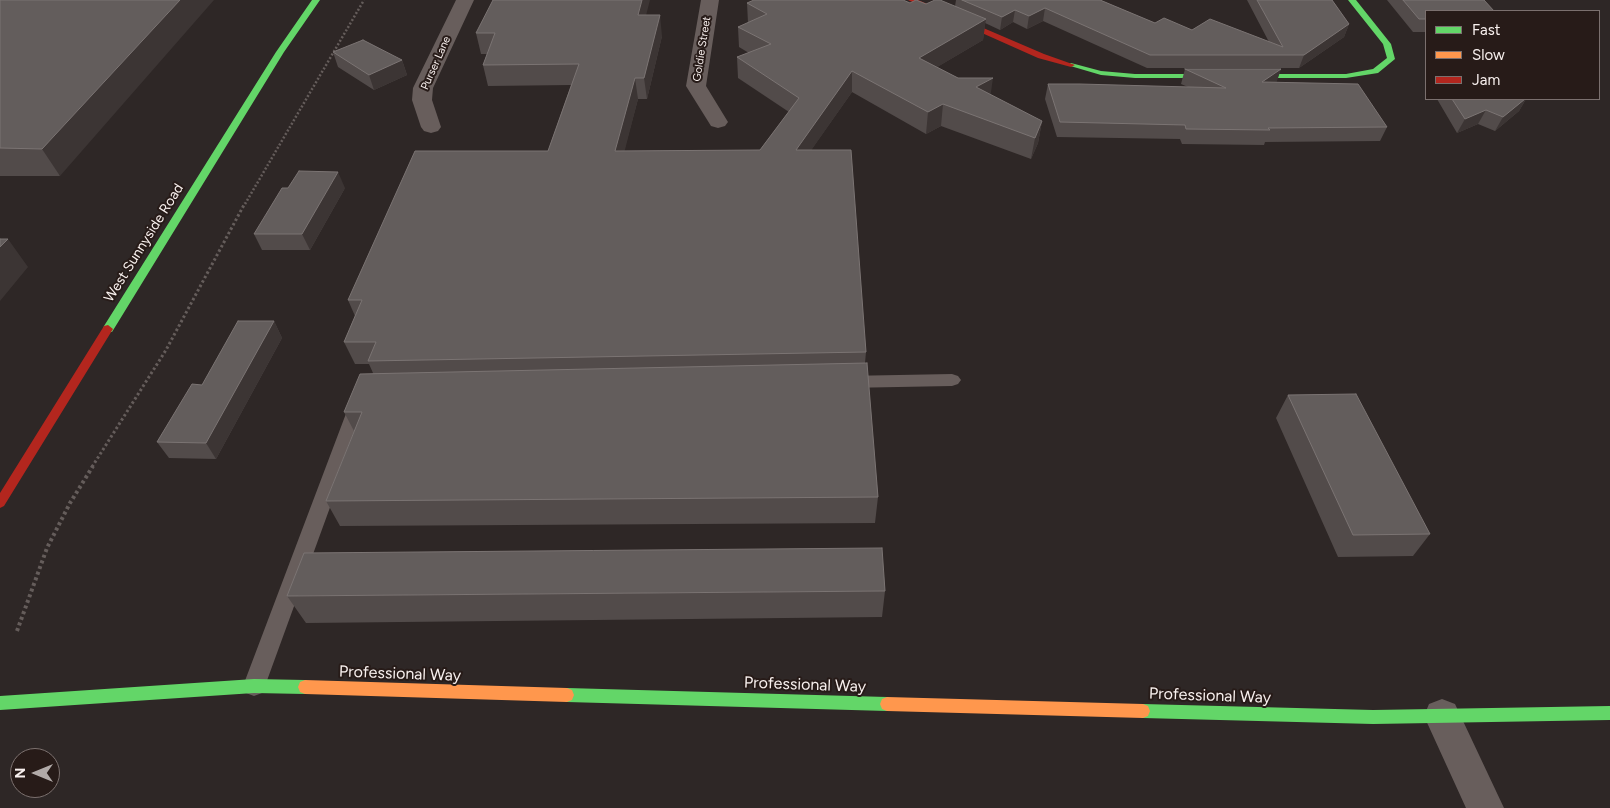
<!DOCTYPE html>
<html>
<head>
<meta charset="utf-8">
<style>
	body { margin:0 }
	#map { position:relative; width:1610px; height:808px; overflow:hidden; background:#2e2726; font-family:Figtree,sans-serif }
	canvas { display:block }
	.legend { position:absolute; left:1425px; top:10px; width:175px; height:90px; box-sizing:border-box; background:#271b18; border:1px solid #7b706e; margin:0; padding:6px 9px; list-style:none; font-size:15px; color:#f8f0ee }
	.legend li { display:flex; align-items:center; gap:10px; height:25px }
	.legend b { width:25px; border:1px solid #7b706e }
	.north { position:absolute; left:10px; top:748px; width:50px; height:50px; box-sizing:border-box; background:#271b18; border:1px solid #7b706e; border-radius:50%; rotate:270deg; font-size:14px; font-weight:700; line-height:20px; text-align:center; color:#f8f0ee }
	.north::after { content:''; display:block; margin:auto; width:18px; height:22px; background:#b1aaa8; clip-path:polygon(50% 0,100% 100%,50% 72%,0 100%) }
</style>
</head>
<body>
<div id="map">
<canvas width="1610" height="808"></canvas>
<ul class="legend">
<li><b style="height:6px;background:#63d668"></b>Fast</li>
<li><b style="height:6px;background:#ff974d"></b>Slow</li>
<li><b style="height:6px;background:#b3261e"></b>Jam</li>
</ul>
<div class="north">N</div>
</div>
<script>
const context = document.querySelector('canvas').getContext('2d');
context.lineJoin = 'round';
const toPath = rows => new Path2D(rows.map(r => 'M' + r).join(''));
function strokePath(path, color, width, dash) { context.strokeStyle = color; context.lineWidth = width; context.lineCap = dash ? 'butt' : 'round'; context.setLineDash(dash || []); context.stroke(path); }
function paint(path, color) { context.fillStyle = color; context.fill(path, 'evenodd'); }
function drawText(font, color, halo, rows, align = 'center') {
  context.font = font + ' Figtree,sans-serif'; context.lineWidth = 4; context.setLineDash([]); context.textBaseline = 'middle'; context.strokeStyle = halo; context.fillStyle = color; for (const [text, x, y, turn = 0] of rows) {
    context.save(); context.translate(x, y); context.rotate((+turn || 0) * Math.PI / 180); context.textAlign = isNaN(turn) ? turn : align; if (halo) context.strokeText(text, 0, 0); context.fillText(text, 0, 0); context.restore();
  }
}
const pathFar2 = toPath([
	[245,204,364,0]
]);
const pathFar1 = toPath([
	[92,467,166,350,245,203]
]);
const path = toPath([
	[17,631,47,548,70,503,93,466]
]);
const lane = toPath([
	[952,374,958,376,961,380,958,384,952,386,845,388,839,386,836,382,839,378,845,376,952,374],
	[359,397,365,398,368,403,265,686,262,693,254,696,246,693,243,686,350,403,353,398,359,397]
]);
const street = toPath([
	[456,0,474,0,433,88,432,100,441,127,438,131,431,133,424,131,421,127,412,100,413,88,456,0],
	[701,0,719,0,706,86,728,122,725,126,718,128,711,126,686,86,701,0],
	[1442,699,1455,704,1504,808,1466,808,1424,716,1429,704,1442,699]
]);
const fast = toPath([
	[312,0,320,0,284,52,112,332,104,332,103,329,104,326,276,52,312,0],
	[1348,0,1356,0,1391,44,1395,59,1378,73,1346,78,1135,78,1101,75,1067,65,1071,63,1101,71,1135,74,1346,74,1373,69,1387,58,1383,44,1348,0],
	[254,679,305,680,310,682,312,687,310,692,305,694,254,693,0,710,0,696,254,679],
	[567,688,887,697,892,699,894,704,892,709,887,711,567,702,562,700,560,695,562,690,567,688],
	[1143,704,1373,710,1610,706,1610,720,1373,724,1143,718,1138,716,1136,711,1138,706,1143,704]
]);
const slow = toPath([
	[305,680,567,688,572,690,574,695,572,700,567,702,305,694,300,692,298,687,300,682,305,680],
	[887,697,1143,704,1148,706,1150,711,1148,716,1143,718,887,711,882,709,880,704,882,699,887,697]
]);
const jam = toPath([
	[908,0,918,0,1044,54,1075,65,1071,67,1038,58,908,0],
	[108,325,113,329,4,506,0,508,0,493,104,326,108,325]
]);
const wall = toPath([
	[0,0,60,176,0,176],
	[956,0,1100,0,1155,23,1192,30,1269,42,1247,0,1332,0,1349,24,1344,37,1299,68,1147,68,1043,21,1027,29,1013,22,1000,30,985,23,983,40,937,67,1042,121,1038,143,1031,159,941,126,926,134,852,92,811,150,866,352,865,363,878,497,875,523,340,526,326,501,354,431,344,412,373,373,369,364,355,364,344,342,355,316,348,300,548,151,571,85,488,86,483,65,487,54,481,54,476,33,646,15,662,36,647,99,638,99,624,151,760,150,789,112,738,78,737,57,749,53,739,47,738,27,748,23,747,3,910,3,955,6],
	[1387,0,1484,0,1426,11,1426,32,1413,32],
	[333,52,402,60,407,75,374,90,338,67],
	[1185,69,1281,69,1276,82,1387,127,1380,141,1265,142,1264,145,1182,144,1180,139,1057,137,1045,99,1048,84,1188,87,1181,84],
	[1437,99,1526,99,1519,111,1495,131,1478,124,1457,133],
	[345,188,310,250,262,250,254,234],
	[274,321,282,338,216,459,169,458,157,442,202,385],
	[1288,395,1430,534,1413,556,1338,557,1276,418],
	[885,591,882,617,306,623,287,596]
]);
const shadedWall = toPath([
	[180,0,214,0,60,176,42,149],
	[642,0,650,0,641,35,638,15],
	[1045,8,1043,21,1027,29,1029,16],
	[1015,10,1013,22,1000,30,1002,17],
	[660,15,662,36,647,99,644,78],
	[986,19,983,40,917,79,919,58],
	[1349,24,1344,37,1299,68,1304,55],
	[402,60,407,75,374,90,369,75],
	[1281,69,1276,84,1262,82],
	[852,71,852,92,796,172,796,150],
	[635,78,638,99,619,173,615,151],
	[993,78,990,99,976,87],
	[1525,99,1526,99,1519,111,1495,131,1503,117],
	[943,104,941,126,926,134,928,112],
	[1486,110,1478,124,1457,133,1465,119],
	[1042,121,1038,143,1031,159,1035,138],
	[338,172,345,188,310,250,302,234],
	[8,239,28,267,0,301,0,247],
	[274,321,282,338,216,459,206,443]
]);
const building = toPath([
	[0,0,180,0,42,149,0,148,0,0],
	[493,0,642,0,638,15,660,15,644,78,635,78,615,151,760,150,799,98,737,57,771,44,738,27,767,14,747,3,754,0,903,0,910,3,916,0,926,4,935,0,940,0,986,19,919,58,958,78,993,78,976,87,1042,121,1035,138,943,104,928,112,852,71,796,150,851,150,866,352,368,361,376,342,344,342,362,300,348,300,415,151,548,151,579,64,483,65,495,33,476,33,493,0],
	[962,0,1100,0,1155,23,1164,18,1192,30,1210,19,1283,47,1257,0,1332,0,1349,24,1304,55,1150,55,1045,8,1029,16,1015,10,1002,17,962,0],
	[1403,0,1484,0,1494,11,1426,11,1426,19,1419,19,1403,0],
	[363,40,402,60,369,75,333,52,363,40],
	[1185,69,1281,69,1262,82,1358,84,1387,127,1268,128,1270,130,1186,129,1185,125,1060,122,1048,84,1080,84,1226,88,1185,69],
	[1452,99,1525,99,1503,117,1486,110,1465,119,1452,99],
	[299,171,338,172,302,234,254,234,282,188,288,188,299,171],
	[0,239,8,239,0,247,0,239],
	[238,321,274,321,206,443,157,442,192,384,202,385,238,321],
	[867,363,878,497,326,501,362,412,344,412,360,374,867,363],
	[1356,394,1430,534,1353,535,1288,395,1356,394],
	[882,548,885,591,287,596,304,553,882,548]
]);
const farStreetnames = [
	["Goldie Street",702,49,-81],
	["Purser Lane",436,63,-66]
];
const streetNames = [
	["West Sunnyside Road",144,243,-58]
];
const nearStreetnames = [
	["Professional Way",400,674,2],
	["Professional Way",805,685,2],
	["Professional Way",1210,696,2]
];
strokePath(pathFar2, '#655d5b', 2.5, [2, 2]);
strokePath(pathFar1, '#655d5b', 3, [2.5, 2.5]);
strokePath(path, '#655d5b', 4, [3, 3]);
paint(lane, '#685e5c');
paint(street, '#685e5c');
paint(fast, '#63d668');
paint(slow, '#ff974d');
paint(jam, '#b3261e');
paint(wall, '#524b4a');
paint(shadedWall, '#3c3534');
paint(building, '#635d5c');
strokePath(building, '#7b7473', 1);
drawText('11px', '#f8f0ee', '#271b18', farStreetnames);
drawText('14px', '#f8f0ee', '#271b18', streetNames);
drawText('16px', '#f8f0ee', '#271b18', nearStreetnames);
</script>
</body>
</html>
